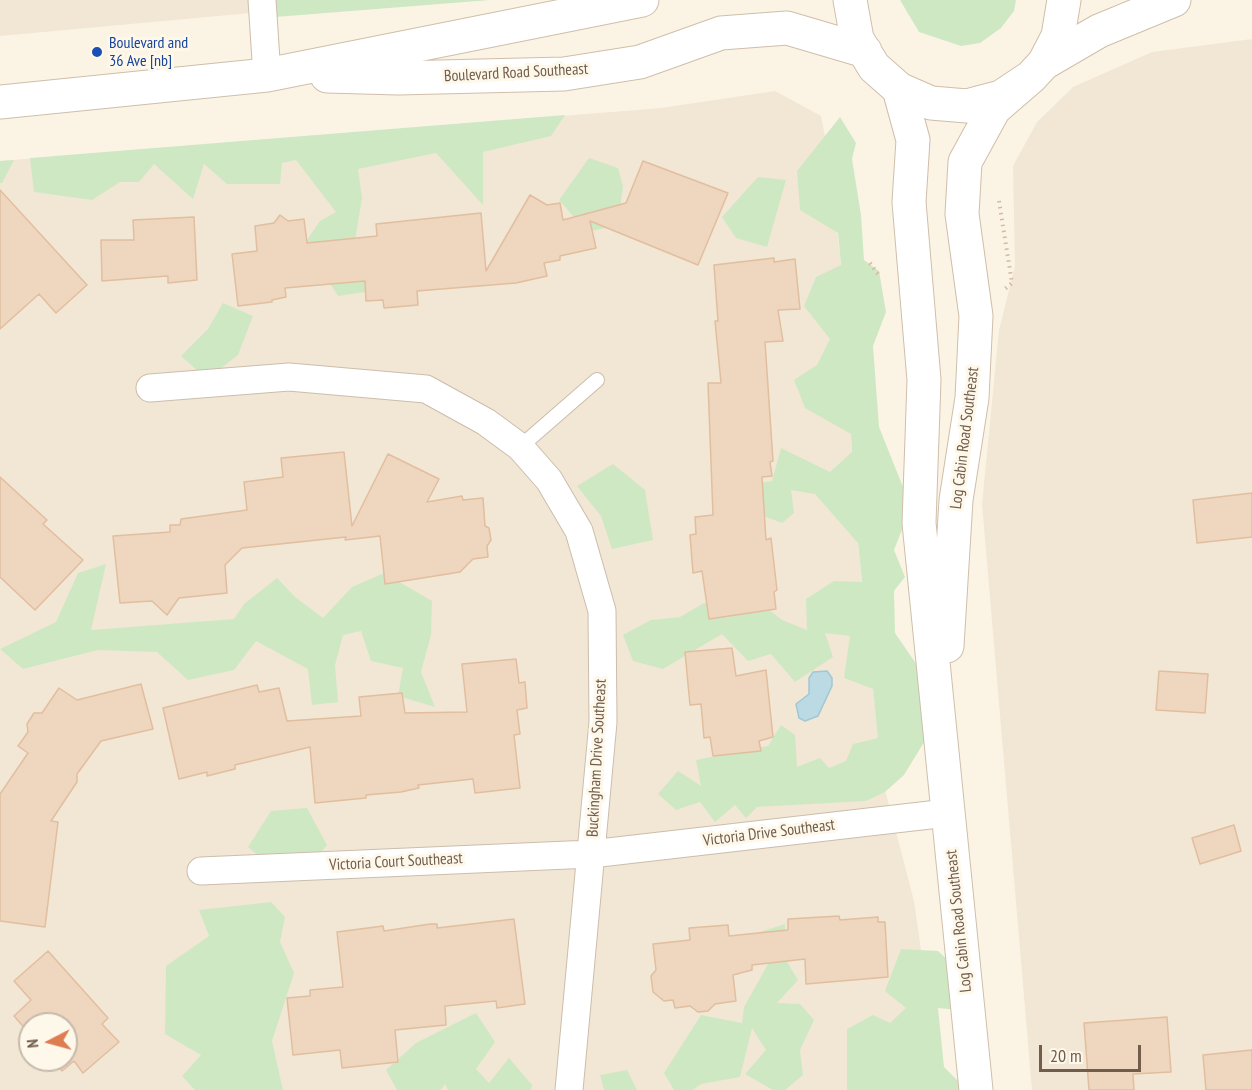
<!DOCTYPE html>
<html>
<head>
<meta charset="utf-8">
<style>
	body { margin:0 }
	#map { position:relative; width:1252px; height:1090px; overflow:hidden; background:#fbf4e5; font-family:"PT Sans Narrow",sans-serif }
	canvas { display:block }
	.north { position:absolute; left:18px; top:1012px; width:60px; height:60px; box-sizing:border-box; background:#fef8eb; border:2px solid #c6baab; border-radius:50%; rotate:264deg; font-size:16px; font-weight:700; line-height:24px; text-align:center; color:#725d4c }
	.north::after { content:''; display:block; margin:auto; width:21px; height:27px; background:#de7d51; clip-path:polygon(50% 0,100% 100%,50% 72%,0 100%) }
	.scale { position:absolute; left:1039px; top:1045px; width:102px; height:27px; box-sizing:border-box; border:3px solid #725d4c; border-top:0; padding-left:8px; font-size:18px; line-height:21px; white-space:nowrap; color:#725d4c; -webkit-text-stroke:4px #fef8eb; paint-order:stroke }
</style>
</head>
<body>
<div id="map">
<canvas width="1252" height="1090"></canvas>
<div class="north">N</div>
<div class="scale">20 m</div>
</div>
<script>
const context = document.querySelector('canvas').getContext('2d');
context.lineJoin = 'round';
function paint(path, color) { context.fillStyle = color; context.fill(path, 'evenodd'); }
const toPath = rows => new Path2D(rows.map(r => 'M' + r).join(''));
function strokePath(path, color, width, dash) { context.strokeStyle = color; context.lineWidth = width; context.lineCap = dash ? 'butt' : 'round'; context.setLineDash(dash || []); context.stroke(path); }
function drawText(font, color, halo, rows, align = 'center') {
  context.font = font + ' "PT Sans Narrow",sans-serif'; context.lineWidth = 6; context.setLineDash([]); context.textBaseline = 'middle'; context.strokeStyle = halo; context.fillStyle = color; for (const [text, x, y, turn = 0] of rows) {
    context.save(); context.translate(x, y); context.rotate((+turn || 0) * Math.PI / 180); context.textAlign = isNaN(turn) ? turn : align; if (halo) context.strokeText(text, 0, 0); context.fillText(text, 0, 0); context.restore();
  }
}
const residential = toPath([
	[0,0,393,0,0,36],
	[1252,39,1252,1090,1032,1090,982,504,999,330,1015,266,1013,166,1037,122,1073,87,1152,52],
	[775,91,821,116,831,168,847,325,854,507,883,782,914,901,941,1090,0,1090,0,161,661,108],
	[30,1024,66,1024,66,1060,30,1060]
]);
const green = toPath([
	[262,0,490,0,263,18],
	[900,0,1016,0,1014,11,1001,28,980,43,961,46,919,32],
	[565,115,551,136,483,152,483,205,436,153,358,169,362,198,355,240,376,270,365,292,338,296,305,243,320,221,336,212,296,160,282,163,280,184,227,184,204,164,193,199,154,164,139,182,120,182,92,200,34,192,30,158],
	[840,117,856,143,852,159,861,215,864,260,879,271,886,312,873,346,879,427,911,507,894,550,905,577,894,591,895,633,930,684,926,739,904,775,885,792,866,801,757,807,746,818,735,805,715,822,700,802,676,810,658,794,678,771,701,786,696,760,768,746,781,725,795,735,797,767,820,758,829,768,846,761,853,744,878,738,873,689,844,678,850,636,825,633,833,657,795,682,771,654,748,661,722,634,663,669,633,661,623,635,651,620,680,617,704,603,729,608,758,601,782,620,807,630,806,599,834,581,862,582,858,543,815,494,791,490,794,513,782,523,710,496,733,487,772,481,781,448,830,472,852,452,851,434,805,408,794,380,817,365,830,339,804,306,816,277,841,265,838,233,800,210,797,171],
	[589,158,618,168,623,186,618,225,587,232,559,200],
	[14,160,2,183,0,183,0,161],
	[758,177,786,180,767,247,736,238,722,217],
	[223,303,253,316,238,355,207,379,181,356,208,329],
	[613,464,645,490,653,540,612,549,601,516,577,486],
	[106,564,91,630,234,619,244,604,277,578,295,597,323,618,352,587,384,573,432,601,431,635,421,672,435,707,398,696,403,668,371,661,361,631,343,635,335,665,338,702,312,705,308,669,256,641,234,670,188,680,157,652,98,650,23,669,0,649,56,622,78,573],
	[307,808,327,845,301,877,287,879,248,847,271,811],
	[271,902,285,917,280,942,294,973,272,1041,283,1090,195,1090,182,1076,201,1055,165,1034,166,966,209,936,199,910],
	[785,924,786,960,798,980,777,1003,800,1004,814,1020,800,1050,803,1075,785,1090,773,1090,745,1074,766,1050,752,1028,740,1077,701,1084,693,1090,674,1090,664,1073,701,1015,742,1023,744,1007,768,964,757,933],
	[901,949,938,951,957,968,957,1010,938,1008,944,1067,967,1090,847,1090,847,1029,873,1015,890,1023,906,1008,885,991],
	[476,1013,495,1042,476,1069,489,1083,509,1058,532,1085,531,1090,448,1090,445,1084,441,1090,397,1090,386,1070,416,1043],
	[627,1070,637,1090,604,1090,600,1075]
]);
const water = toPath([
	[827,671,832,678,832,686,818,716,805,721,799,718,796,704,809,694,809,678,813,672,827,671]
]);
const building = toPath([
	[643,161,728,193,698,265,590,221,596,248,560,256,560,260,544,263,547,276,516,283,417,291,418,305,384,308,383,300,366,301,365,281,285,288,286,297,272,300,272,302,238,306,232,254,257,251,255,226,274,223,280,215,288,221,304,219,307,243,377,236,376,224,481,213,486,271,530,195,547,205,560,203,563,220,626,203,643,161],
	[0,190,87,285,56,313,39,294,0,329,0,190],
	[194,217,197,280,168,283,168,276,102,281,101,240,134,240,133,220,194,217],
	[774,258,774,262,795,259,800,309,778,310,783,341,765,342,773,461,770,462,772,476,762,477,766,540,771,538,777,590,774,592,776,609,709,619,702,571,693,573,690,535,696,534,695,517,713,515,708,383,721,383,715,321,718,321,714,265,774,258],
	[344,452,352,526,388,454,439,479,427,502,462,496,463,500,483,498,485,526,489,528,491,540,487,546,488,557,473,559,460,572,385,584,380,536,345,540,346,537,242,548,225,565,227,593,179,598,167,615,152,601,120,603,113,536,170,532,170,525,180,525,181,519,247,510,244,482,283,477,281,458,344,452],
	[0,477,47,520,43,524,83,560,35,610,0,577,0,477],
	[1252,493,1252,537,1197,543,1193,500,1252,493],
	[732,648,736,676,766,670,773,737,759,741,761,751,713,756,710,737,704,738,701,704,690,705,685,652,732,648],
	[516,659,519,683,525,682,527,708,517,710,520,734,514,735,520,788,475,793,473,779,418,785,419,788,401,792,366,795,366,798,315,803,310,747,235,765,235,769,207,776,207,772,179,779,163,708,257,685,259,692,279,688,287,721,361,716,359,697,402,693,405,713,467,712,462,664,516,659],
	[1159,671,1208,674,1205,713,1156,710,1159,671],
	[141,684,153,729,101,741,77,774,77,782,51,821,58,822,45,927,0,921,0,794,28,753,18,746,28,732,27,724,34,713,42,713,59,688,77,700,141,684],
	[1234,825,1241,851,1200,864,1192,838,1234,825],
	[839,916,840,920,878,917,878,922,885,922,888,977,806,984,805,959,752,965,752,970,733,975,736,1001,715,1004,708,1011,698,1012,690,1006,675,1008,673,1000,664,1001,653,992,651,976,656,970,653,944,690,940,689,928,728,925,729,936,788,930,788,919,839,916],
	[514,919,525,1004,497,1008,496,1001,445,1006,446,1025,395,1030,398,1062,342,1068,340,1050,293,1055,287,998,310,996,310,990,343,987,337,932,383,926,384,931,430,924,437,924,437,928,514,919],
	[48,951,108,1018,102,1024,119,1042,83,1073,74,1061,62,1071,52,1060,66,1060,66,1024,30,1024,30,1034,14,1016,31,1000,14,981,48,951],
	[1167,1017,1171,1072,1133,1074,1134,1090,1089,1090,1084,1023,1167,1017],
	[1252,1050,1252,1090,1206,1090,1203,1055,1252,1050]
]);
const path = toPath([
	[999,201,1012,283,1005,289],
	[870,263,880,277]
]);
const lane = toPath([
	[520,447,597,380]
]);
const street = toPath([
	[262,0,267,75],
	[150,388,289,377,426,389,486,422,520,447,549,480,579,531,602,611,603,722,569,1090],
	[201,871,591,854,947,813]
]);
const secondary = toPath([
	[850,0,857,39,874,67,899,89,931,103,967,106,1001,97,1031,77,1044,63,1058,36,1064,0],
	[1044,63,1099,31,1174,0],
	[327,76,398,78,564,74,640,62,721,33,787,28,865,51],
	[899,89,913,140,909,202,924,380,919,523,976,1090],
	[0,102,267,75,642,0],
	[947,646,956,500,972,398,976,316,962,214,965,162,994,109,1031,77]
]);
const markers = [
	[97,52,6,"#1a4fb4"]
];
const transitNames = [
	["Boulevard and",109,43],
	["36 Ave [nb]",109,61]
];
const streetNames = [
	["Boulevard Road Southeast",516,73,-3],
	["Log Cabin Road Southeast",965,438,-83],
	["Buckingham Drive Southeast",597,758,-87],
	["Victoria Drive Southeast",769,833,-7],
	["Victoria Court Southeast",396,862,-3],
	["Log Cabin Road Southeast",959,921,-96]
];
paint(residential, '#f2e7d4');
paint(green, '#cfe8c4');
paint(water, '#bbdae3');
strokePath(water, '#a1c8d5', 1.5);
paint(building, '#efd6be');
strokePath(building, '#e1be9f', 1.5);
strokePath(lane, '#ccbdac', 16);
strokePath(street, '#ccbdac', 29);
strokePath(secondary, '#cfbeaa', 35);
strokePath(path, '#d4baa1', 4, [1.5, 4.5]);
strokePath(lane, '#fff', 14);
strokePath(street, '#fff', 27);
strokePath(secondary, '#fff', 33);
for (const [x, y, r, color] of markers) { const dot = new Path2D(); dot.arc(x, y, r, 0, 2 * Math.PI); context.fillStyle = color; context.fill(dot); strokePath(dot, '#fef8eb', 2); }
drawText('16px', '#164399', '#fef8eb', transitNames, 'left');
drawText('16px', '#725d4c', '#fef8eb', streetNames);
</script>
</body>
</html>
